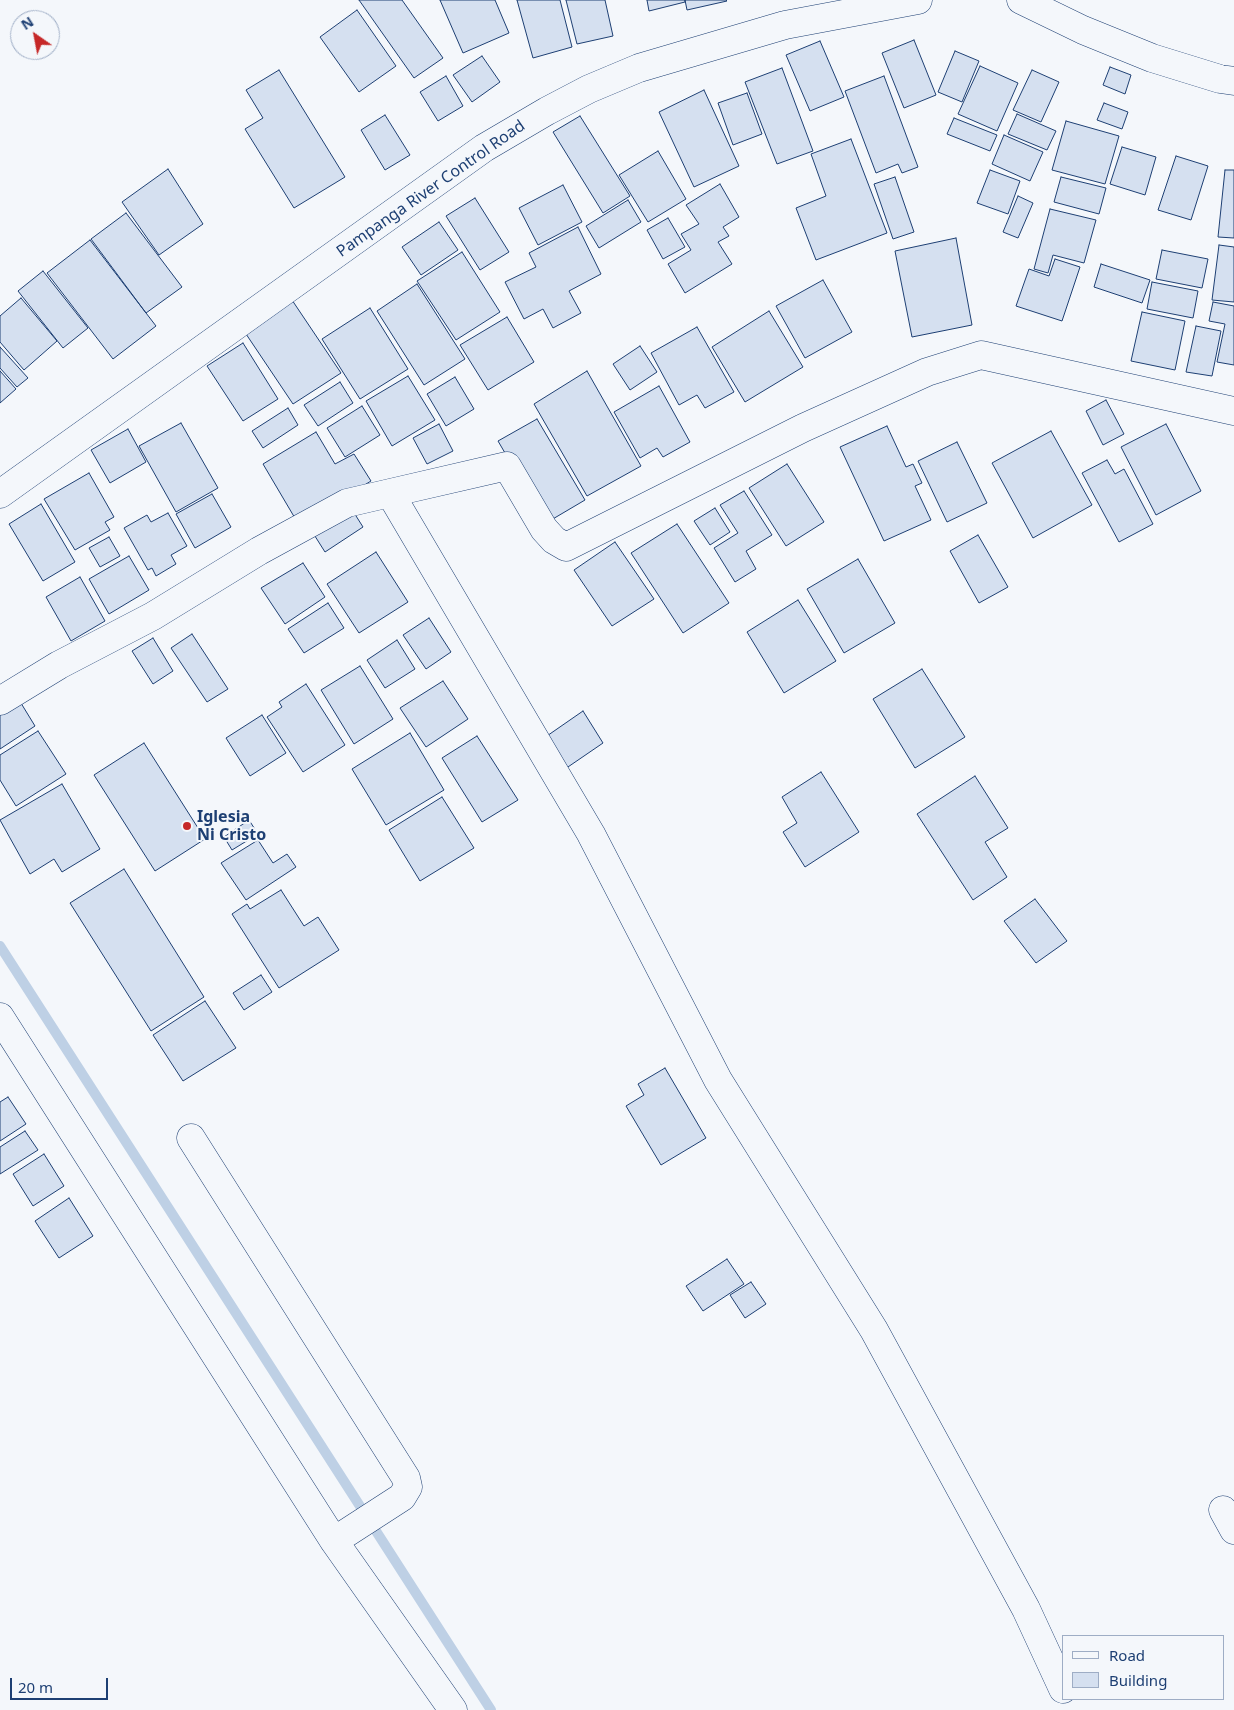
<!DOCTYPE html>
<html>
<head>
<meta charset="utf-8">
<style>
	body { margin:0 }
	#map { position:relative; width:1234px; height:1710px; overflow:hidden; background:#f4f7fb; font-family:"Noto Sans",sans-serif }
	canvas { display:block }
	.legend { position:absolute; left:1062px; top:1635px; width:162px; height:65px; box-sizing:border-box; background:#f4f7fb; border:1px solid #9eadc5; margin:0; padding:6px 9px; list-style:none; font-size:15px; color:#1d3f73 }
	.legend li { display:flex; align-items:center; gap:10px; height:25px }
	.legend b { width:25px; border:1px solid #9eadc5 }
	.north { position:absolute; left:10px; top:10px; width:50px; height:50px; box-sizing:border-box; background:#f4f7fb; border:1px solid #9eadc5; border-radius:50%; rotate:327deg; font-size:14px; font-weight:700; line-height:20px; text-align:center; color:#1d3f73 }
	.north::after { content:''; display:block; margin:auto; width:18px; height:22px; background:#c62828; clip-path:polygon(50% 0,100% 100%,50% 72%,0 100%) }
	.scale { position:absolute; left:10px; top:1678px; width:98px; height:22px; box-sizing:border-box; border:2px solid #1d3f73; border-top:0; padding-left:6px; font-size:15px; line-height:18px; white-space:nowrap; color:#1d3f73; -webkit-text-stroke:4px #f4f7fb; paint-order:stroke }
</style>
</head>
<body>
<div id="map">
<canvas width="1234" height="1710"></canvas>
<ul class="legend">
<li><b style="height:6px;background:#f4f7fb"></b>Road</li>
<li><b style="height:14px;background:#d5e0f0"></b>Building</li>
</ul>
<div class="north">N</div>
<div class="scale">20 m</div>
</div>
<script>
const context = document.querySelector('canvas').getContext('2d');
context.lineJoin = 'round';
const toPath = rows => new Path2D(rows.map(r => 'M' + r).join(''));
function strokePath(path, color, width, dash) { context.strokeStyle = color; context.lineWidth = width; context.lineCap = dash ? 'butt' : 'round'; context.setLineDash(dash || []); context.stroke(path); }
function paint(path, color) { context.fillStyle = color; context.fill(path, 'evenodd'); }
function drawText(font, color, halo, rows, align = 'center') {
  context.font = font + ' "Noto Sans",sans-serif'; context.lineWidth = 4; context.setLineDash([]); context.textBaseline = 'middle'; context.strokeStyle = halo; context.fillStyle = color; for (const [text, x, y, turn = 0] of rows) {
    context.save(); context.translate(x, y); context.rotate((+turn || 0) * Math.PI / 180); context.textAlign = isNaN(turn) ? turn : align; if (halo) context.strokeText(text, 0, 0); context.fillText(text, 0, 0); context.restore();
  }
}
const stream = toPath([
	[0,946,491,1710]
]);
const building = toPath([
	[359,0,402,0,443,58,414,78,359,0],
	[440,0,495,0,509,33,463,53,440,0],
	[517,0,560,0,572,47,533,58,517,0],
	[566,0,605,0,613,36,577,44,566,0],
	[647,0,685,0,685,2,649,11,647,0],
	[685,0,726,0,727,1,687,10,685,0],
	[357,10,396,66,359,92,320,37,357,10],
	[914,40,936,95,904,108,882,53,914,40],
	[820,41,844,97,810,111,786,55,820,41],
	[955,51,979,61,962,102,938,92,955,51],
	[482,56,500,82,472,102,453,75,482,56],
	[980,66,1018,83,997,131,958,114,980,66],
	[1110,67,1131,75,1125,94,1103,85,1110,67],
	[782,68,813,151,777,164,745,82,782,68],
	[279,70,345,177,294,208,245,129,263,118,246,90,279,70],
	[1032,70,1059,82,1041,122,1013,110,1032,70],
	[446,76,463,106,438,121,420,92,446,76],
	[884,76,918,167,902,173,898,164,876,173,845,91,884,76],
	[704,90,739,166,694,187,659,112,704,90],
	[747,93,762,134,733,145,718,103,747,93],
	[1104,103,1128,112,1122,129,1097,120,1104,103],
	[1017,114,1056,131,1047,150,1008,134,1017,114],
	[385,115,410,155,385,170,361,130,385,115],
	[580,116,630,196,603,213,553,132,580,116],
	[954,118,997,135,990,151,947,134,954,118],
	[1066,121,1119,136,1105,184,1052,170,1066,121],
	[1004,135,1043,152,1030,181,992,164,1004,135],
	[851,139,887,233,816,260,796,208,826,196,811,154,851,139],
	[1122,147,1156,157,1145,195,1110,184,1122,147],
	[658,151,686,199,648,222,619,175,658,151],
	[1176,156,1208,166,1191,220,1158,210,1176,156],
	[168,169,203,224,159,255,122,202,168,169],
	[990,170,1020,181,1008,214,977,203,990,170],
	[1225,170,1234,170,1234,238,1218,237,1225,170],
	[895,177,914,232,893,239,874,184,895,177],
	[1061,177,1106,188,1099,214,1054,202,1061,177],
	[720,184,739,217,723,227,729,236,718,242,732,264,685,293,668,264,691,250,681,234,699,224,686,205,720,184],
	[563,185,582,222,538,245,519,208,563,185],
	[1018,196,1033,203,1018,238,1003,232,1018,196],
	[475,198,509,252,480,270,446,216,475,198],
	[628,200,641,222,599,248,586,226,628,200],
	[1050,209,1096,220,1084,263,1053,255,1048,273,1034,269,1050,209],
	[126,213,182,287,146,313,91,239,126,213],
	[668,218,685,247,663,259,647,230,668,218],
	[439,222,458,250,421,275,402,247,439,222],
	[578,227,601,274,569,291,581,313,553,328,543,309,524,319,505,282,536,267,529,253,578,227],
	[956,238,972,325,912,337,895,251,956,238],
	[90,240,156,326,113,359,47,273,90,240],
	[1219,245,1234,247,1234,302,1212,300,1219,245],
	[1162,250,1208,259,1202,288,1156,279,1162,250],
	[462,252,500,312,456,340,417,281,462,252],
	[1055,259,1080,267,1062,321,1016,306,1029,269,1049,276,1055,259],
	[1101,264,1150,280,1142,303,1094,287,1101,264],
	[43,271,88,328,63,348,18,291,43,271],
	[823,280,852,332,805,358,776,306,823,280],
	[1152,282,1198,291,1193,318,1147,309,1152,282],
	[417,284,465,359,424,385,377,311,417,284],
	[21,298,57,341,24,370,0,342,0,316,21,298],
	[292,300,341,373,293,404,244,331,292,300],
	[1213,302,1234,306,1234,365,1217,362,1225,324,1209,321,1213,302],
	[370,308,408,369,360,399,322,339,370,308],
	[769,311,803,367,745,402,712,347,769,311],
	[1142,312,1185,321,1175,370,1131,361,1142,312],
	[507,317,534,362,488,390,460,345,507,317],
	[1196,326,1221,331,1212,376,1186,372,1196,326],
	[697,327,734,392,705,408,697,395,679,405,651,353,697,327],
	[243,343,278,399,243,421,207,366,243,343],
	[640,346,657,372,630,390,613,364,640,346],
	[0,347,28,378,17,387,0,368,0,347],
	[0,371,16,389,0,403,0,371],
	[587,371,641,466,587,496,534,404,587,371],
	[408,376,435,420,392,446,366,401,408,376],
	[455,377,474,409,446,426,427,394,455,377],
	[340,382,353,403,318,426,304,405,340,382],
	[659,386,690,442,663,457,657,448,640,458,614,412,659,386],
	[1106,400,1124,434,1103,445,1086,411,1106,400],
	[362,406,380,435,345,457,327,428,362,406],
	[288,408,298,425,263,448,252,431,288,408],
	[537,419,585,500,546,523,498,441,537,419],
	[181,423,218,488,176,512,139,446,181,423],
	[439,424,453,451,427,464,413,438,439,424],
	[1166,424,1201,491,1156,515,1121,447,1166,424],
	[887,426,906,467,913,464,922,483,915,486,931,520,884,541,840,447,887,426],
	[128,429,146,462,110,483,91,450,128,429],
	[1051,431,1092,505,1033,538,992,463,1051,431],
	[316,432,335,464,354,454,371,481,299,525,263,464,316,432],
	[957,442,987,503,947,522,918,461,957,442],
	[1107,460,1115,474,1124,469,1153,524,1119,542,1082,473,1107,460],
	[787,464,824,522,786,546,749,488,787,464],
	[89,473,114,517,105,522,110,530,75,550,44,499,89,473],
	[744,491,772,535,746,551,756,569,735,582,714,548,738,533,720,505,744,491],
	[212,494,231,527,195,548,176,514,212,494],
	[41,504,75,562,43,581,9,524,41,504],
	[351,508,363,527,325,552,313,533,351,508],
	[715,508,730,532,710,545,694,521,715,508],
	[168,513,187,546,171,555,176,564,156,576,152,568,148,570,124,528,147,515,151,522,168,513],
	[677,524,729,603,683,633,631,553,677,524],
	[978,535,1008,587,979,603,950,551,978,535],
	[109,537,120,556,100,567,89,548,109,537],
	[615,542,654,599,612,626,574,570,615,542],
	[376,552,408,602,359,633,327,584,376,552],
	[129,556,149,590,109,614,89,579,129,556],
	[858,559,895,623,844,653,807,589,858,559],
	[303,563,325,597,285,624,261,588,303,563],
	[80,577,105,621,71,641,46,597,80,577],
	[798,600,836,661,784,693,747,632,798,600],
	[328,603,344,628,304,653,288,629,328,603],
	[429,618,451,652,426,669,403,635,429,618],
	[192,634,228,689,207,702,171,648,192,634],
	[153,638,173,671,153,684,132,651,153,638],
	[397,640,415,669,385,688,367,660,397,640],
	[360,666,393,719,354,744,321,690,360,666],
	[922,669,965,737,915,768,873,699,922,669],
	[443,681,468,719,426,747,400,708,443,681],
	[306,684,345,745,303,772,267,717,282,707,279,702,306,684],
	[16,695,35,726,0,749,0,705,16,695],
	[583,711,603,743,565,769,544,738,583,711],
	[262,715,286,753,250,776,226,738,262,715],
	[38,731,66,774,16,806,0,780,0,755,38,731],
	[410,733,444,790,386,825,352,769,410,733],
	[477,736,518,800,482,822,442,758,477,736],
	[144,743,205,839,155,871,94,775,144,743],
	[821,772,859,832,805,867,783,832,797,823,782,797,821,772],
	[975,776,1008,828,985,842,1007,877,973,900,917,814,975,776],
	[62,784,100,849,62,872,54,859,30,874,0,820,62,784],
	[442,797,474,848,420,881,389,830,442,797],
	[249,820,258,834,232,850,224,837,249,820],
	[258,840,273,863,287,854,296,867,246,900,221,863,258,840],
	[124,869,204,997,151,1031,70,903,124,869],
	[281,890,304,926,318,917,339,950,279,988,232,914,247,904,250,909,281,890],
	[1035,899,1067,941,1036,963,1004,921,1035,899],
	[261,975,272,992,244,1010,233,993,261,975],
	[205,1001,236,1048,183,1081,153,1035,205,1001],
	[665,1068,706,1138,661,1165,626,1106,644,1095,638,1084,665,1068],
	[8,1097,26,1124,0,1141,0,1102,8,1097],
	[25,1131,38,1150,0,1174,0,1147,25,1131],
	[44,1154,64,1186,33,1206,13,1174,44,1154],
	[69,1198,93,1236,59,1258,35,1221,69,1198],
	[727,1259,744,1284,703,1311,686,1286,727,1259],
	[751,1282,766,1304,745,1318,730,1295,751,1282]
]);
const minor = toPath([
	[390,493,591,834,718,1080,874,1330,1026,1609,1063,1689],
	[0,701,59,665,153,616,259,551,347,503,390,493,507,466,544,529,554,540,566,547,803,428,927,372,981,355,1234,411],
	[0,1017,334,1541,453,1710],
	[191,1138,406,1478,408,1487,402,1497,334,1541],
	[1223,1510,1234,1530]
]);
const major = toPath([
	[1021,0,1083,30,1152,58,1220,79,1234,81],
	[0,494,484,148,547,111,589,89,639,68,785,25,918,0]
]);
const markers = [
	[187,826,5,"#c62828"]
];
const streetNames = [
	["Pampanga River Control Road",431,189,-35]
];
const poiNames = [
	["Iglesia",197,817],
	["Ni Cristo",197,835]
];
strokePath(stream, '#bed0e5', 10);
paint(building, '#d5e0f0');
strokePath(building, '#1d3f73', 1);
strokePath(minor, '#1d3f73', 29);
strokePath(major, '#1d3f73', 29);
strokePath(minor, '#f4f7fb', 28);
strokePath(major, '#f4f7fb', 28);
for (const [x, y, r, color] of markers) { const dot = new Path2D(); dot.arc(x, y, r, 0, 2 * Math.PI); context.fillStyle = color; context.fill(dot); strokePath(dot, '#f4f7fb', 2); }
drawText('16px', '#1d3f73', '#f4f7fb', streetNames);
drawText('bold 16px', '#1d3f73', '#f4f7fb', poiNames, 'left');
</script>
</body>
</html>
